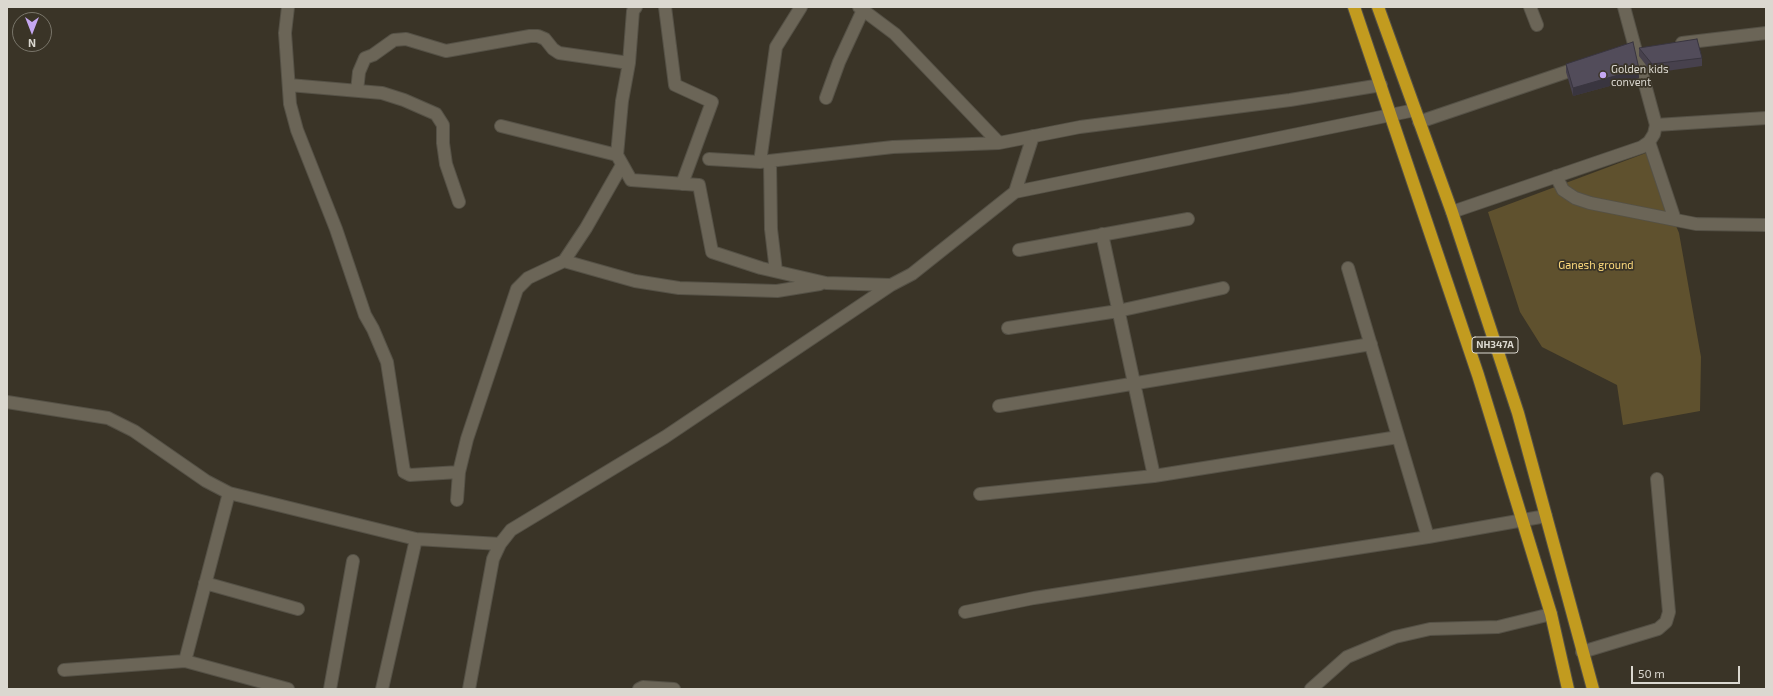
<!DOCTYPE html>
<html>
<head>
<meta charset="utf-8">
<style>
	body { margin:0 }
	#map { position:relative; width:1773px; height:696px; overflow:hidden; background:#3a3427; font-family:"Exo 2",sans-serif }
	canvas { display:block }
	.frame { position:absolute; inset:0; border:8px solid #dbd8d0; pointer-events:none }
	.north { position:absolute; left:12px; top:12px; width:40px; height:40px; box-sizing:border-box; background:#3a3427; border:1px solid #7a766b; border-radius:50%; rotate:180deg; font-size:11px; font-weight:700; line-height:16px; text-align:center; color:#dbd8d0 }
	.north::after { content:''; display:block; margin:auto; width:14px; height:18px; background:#c5a7f1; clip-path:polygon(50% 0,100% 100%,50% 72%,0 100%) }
	.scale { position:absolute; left:1631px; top:666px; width:109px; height:18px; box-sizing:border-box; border:2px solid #dbd8d0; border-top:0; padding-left:5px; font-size:12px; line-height:14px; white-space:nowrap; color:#dbd8d0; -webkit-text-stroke:3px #3a3427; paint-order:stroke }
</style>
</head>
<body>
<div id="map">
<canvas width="1773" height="696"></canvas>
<div class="frame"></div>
<div class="north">N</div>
<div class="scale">50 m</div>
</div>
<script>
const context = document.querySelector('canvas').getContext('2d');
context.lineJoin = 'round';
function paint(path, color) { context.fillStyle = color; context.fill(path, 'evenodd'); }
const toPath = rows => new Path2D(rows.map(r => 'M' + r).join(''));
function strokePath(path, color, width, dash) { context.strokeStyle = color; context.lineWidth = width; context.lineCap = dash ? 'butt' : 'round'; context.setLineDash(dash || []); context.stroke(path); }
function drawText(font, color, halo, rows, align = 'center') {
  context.font = font + ' "Exo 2",sans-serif'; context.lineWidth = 3.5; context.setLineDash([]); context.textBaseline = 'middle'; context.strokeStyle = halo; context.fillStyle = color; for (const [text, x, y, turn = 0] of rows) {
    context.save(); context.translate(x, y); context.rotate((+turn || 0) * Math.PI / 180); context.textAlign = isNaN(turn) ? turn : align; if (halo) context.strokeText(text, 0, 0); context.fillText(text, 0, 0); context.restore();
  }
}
const green = toPath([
	[1646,153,1679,233,1701,357,1700,411,1623,425,1617,385,1542,347,1520,312,1488,212]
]);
const minor = toPath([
	[288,7,285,33,290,104,297,130,336,229,365,315,373,329,387,362,404,472,410,475,459,472],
	[636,7,633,11,629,63,622,101,617,155,631,180,699,185,712,252,761,268,826,283,891,285,912,274,1015,192,1033,136],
	[665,7,675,85,712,102,682,184],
	[801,7,776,47,760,162,893,147,999,143],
	[859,7,895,34,999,143,1080,127,1290,100,1381,85],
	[1530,7,1537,25],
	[1682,43,1766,33],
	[289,85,382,93,404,100,436,114,443,125,443,143,446,164,459,202],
	[357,91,359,72,365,58,373,55,394,40,406,39,446,51,530,36,538,36,545,39,553,49,559,53,629,63],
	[826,98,839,62,863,10],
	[1419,122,1581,67],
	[1656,125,1766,118],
	[501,126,617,155],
	[1649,142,1675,220],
	[709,159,760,162],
	[770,161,771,229,776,271],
	[622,165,586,228,564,261,635,281,679,288,777,291,820,284],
	[1556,176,1563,190,1575,198,1590,203,1696,224,1766,225],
	[1015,192,1415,110],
	[1452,212,1642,147,1649,142,1654,134,1656,125,1624,7],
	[1102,234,1154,476],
	[1019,250,1188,219],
	[1348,268,1428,537],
	[1008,328,1118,311,1223,288],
	[7,402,108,418,134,431,206,481,229,493,416,539,500,544],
	[999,406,1371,344],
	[980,494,1154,476,1398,437],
	[457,500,459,472,467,439,517,289,528,278,564,261],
	[205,583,298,609],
	[965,612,1034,598,1428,537,1546,516],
	[1582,652,1658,629,1666,622,1669,612,1657,479],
	[185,661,229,493],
	[64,670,185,661,288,689],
	[330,689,353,561],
	[382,689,416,539],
	[469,689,493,559,500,544,511,530,665,437,891,285],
	[639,689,643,687,674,689],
	[1311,689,1347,657,1395,637,1430,629,1498,627,1551,614]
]);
const highway = toPath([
	[1354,7,1478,375,1551,614,1568,689],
	[1378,7,1452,212,1518,413,1593,689]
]);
const wall = toPath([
	[1639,48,1702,58,1702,66,1652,73,1639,56],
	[1566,64,1639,78,1573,96,1566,72]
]);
const shadedWall = toPath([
	[1639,69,1639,78,1573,96,1573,88]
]);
const building = toPath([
	[1697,39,1702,58,1652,64,1639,48,1697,39],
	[1633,42,1639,69,1573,88,1566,64,1633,42]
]);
const markers = [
	[1603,75,4,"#c5a7f1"]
];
const shields = [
	[1495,345,46]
];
const shieldNames = [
	["NH347A",1495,345]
];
const poiNames = [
	["Golden kids",1611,69],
	["convent",1611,82]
];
const parkNames = [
	["Ganesh ground",1596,265]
];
paint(green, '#5f512e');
strokePath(minor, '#555146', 14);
strokePath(highway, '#555146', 14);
strokePath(minor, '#6b6557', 12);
strokePath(highway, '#c29b1f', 12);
paint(wall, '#47414d');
paint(shadedWall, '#39353f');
paint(building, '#524c5a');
strokePath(building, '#39353f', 1);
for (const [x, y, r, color] of markers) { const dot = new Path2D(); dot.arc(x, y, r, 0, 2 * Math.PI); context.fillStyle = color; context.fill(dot); strokePath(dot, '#3a3427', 1.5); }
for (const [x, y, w] of shields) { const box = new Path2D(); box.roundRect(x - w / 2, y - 8, w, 16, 3); context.fillStyle = '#3a3427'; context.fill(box); strokePath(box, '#dbd8d0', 1); }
drawText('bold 10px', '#dbd8d0', null, shieldNames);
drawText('11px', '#dbd8d0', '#3a3427', poiNames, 'left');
drawText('11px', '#fcd97c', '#3a3427', parkNames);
</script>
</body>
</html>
